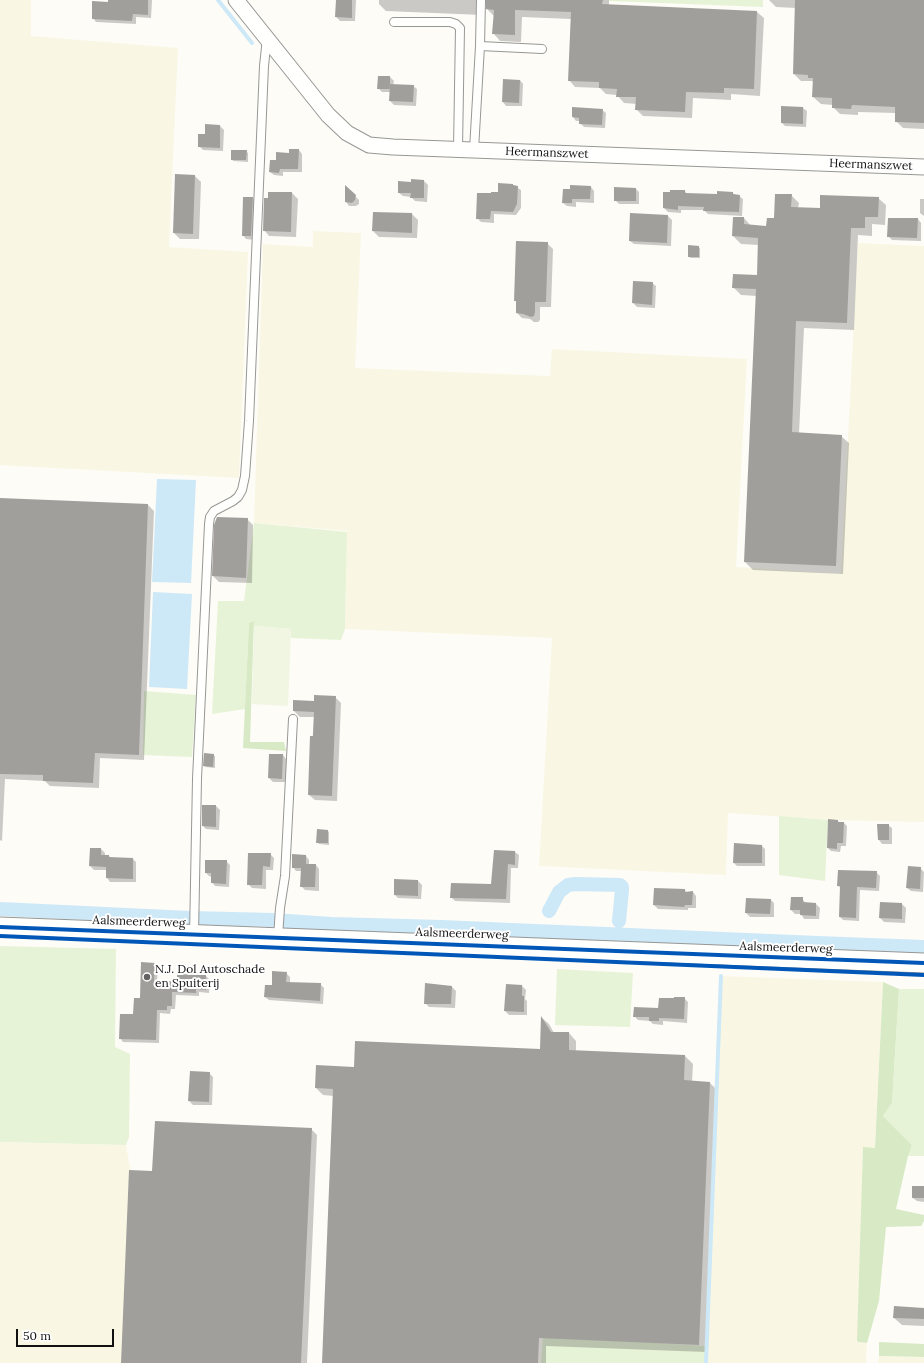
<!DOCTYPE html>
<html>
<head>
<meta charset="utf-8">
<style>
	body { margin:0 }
	#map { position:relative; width:924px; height:1363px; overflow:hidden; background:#fdfcf7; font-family:Lora,serif }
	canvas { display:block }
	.scale { position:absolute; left:16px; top:1329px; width:98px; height:18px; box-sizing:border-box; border:2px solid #111; border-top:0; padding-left:5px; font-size:12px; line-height:14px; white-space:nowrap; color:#111; -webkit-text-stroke:3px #fff; paint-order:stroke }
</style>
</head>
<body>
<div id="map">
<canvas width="924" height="1363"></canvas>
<div class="scale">50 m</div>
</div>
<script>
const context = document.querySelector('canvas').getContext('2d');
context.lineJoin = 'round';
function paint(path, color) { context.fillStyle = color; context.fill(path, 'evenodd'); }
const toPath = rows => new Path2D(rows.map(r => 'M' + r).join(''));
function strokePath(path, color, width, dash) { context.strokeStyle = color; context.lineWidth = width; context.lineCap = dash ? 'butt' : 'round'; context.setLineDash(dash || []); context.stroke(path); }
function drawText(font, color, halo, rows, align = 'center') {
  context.font = font + ' Lora,serif'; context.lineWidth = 4; context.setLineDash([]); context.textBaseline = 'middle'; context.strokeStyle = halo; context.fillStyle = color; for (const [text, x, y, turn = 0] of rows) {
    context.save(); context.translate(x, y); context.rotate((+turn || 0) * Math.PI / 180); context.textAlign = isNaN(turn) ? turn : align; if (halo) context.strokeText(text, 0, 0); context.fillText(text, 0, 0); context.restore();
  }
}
const farmland = toPath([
	[0,0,31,0,31,36,178,48,169,247,248,252,239,478,0,465],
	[313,231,361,233,355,368,550,376,552,349,747,359,736,567,841,574,858,243,924,246,924,822,829,820,728,813,726,875,539,866,552,638,345,629,347,531,254,523,263,244,313,247],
	[721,976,883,982,875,1148,863,1148,859,1342,867,1343,866,1363,705,1363],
	[0,1142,126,1145,131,1173,122,1363,0,1363],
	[879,1356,924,1357,924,1363,878,1363]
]);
const green = toPath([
	[609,0,763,0,763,7,609,1],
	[254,523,347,532,345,629,341,640,291,638,291,629,254,626,254,621,249,623,245,709,212,714,218,601,244,601],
	[144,691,196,695,192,757,143,755],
	[779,816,828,820,825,881,779,875],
	[0,946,116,949,115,1047,130,1054,129,1137,126,1145,0,1142],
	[557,969,633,973,630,1027,555,1025],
	[899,989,924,989,924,1156,908,1156,912,1145,883,1116,892,1103],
	[543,1336,705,1346,705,1363,541,1363]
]);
const forest = toPath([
	[254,621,250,742,284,742,286,751,243,748,249,623],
	[883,982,899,989,892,1103,883,1116,912,1145,908,1156,896,1209,924,1215,924,1221,921,1226,886,1227,879,1301,867,1343,858,1342,857,1340,863,1147,875,1148],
	[879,1342,924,1344,924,1357,879,1356]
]);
const pitch = toPath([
	[254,626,291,629,288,706,252,704]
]);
const water = toPath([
	[157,479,196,480,191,583,152,582],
	[153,592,192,594,187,689,149,687]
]);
const shadow = toPath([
	[109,0,152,0,151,18,136,17,136,24,96,22,93,18,109,3],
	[337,0,356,0,355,21,340,21,336,17],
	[379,0,609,0,609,5,757,12,764,18,760,96,731,94,731,100,693,98,692,118,643,116,636,109,637,104,624,103,617,95,606,94,600,88,575,87,569,80,571,19,522,17,521,42,500,41,494,34,494,16,487,9,487,2,483,4,482,15,386,11,379,4],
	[769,0,924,0,924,129,903,128,896,121,896,113,858,112,858,115,840,114,833,107,833,105,821,104,813,97,814,83,812,81,801,81,794,74,796,8,776,7],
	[390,77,394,81,393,85,413,86,417,89,416,106,394,105,390,101,391,92,382,92,378,88],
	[520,80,523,84,522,106,506,106,503,102],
	[782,107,803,108,807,111,806,127,785,126,782,123],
	[602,110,606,113,605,128,584,127,580,123,580,121,576,121,573,117],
	[220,126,224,130,223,151,203,150,199,146,206,135],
	[299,150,302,154,302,172,283,172,283,176,274,175,270,172,277,161],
	[246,151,248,153,248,162,233,161,232,159],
	[195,176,201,182,199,239,180,239,174,233],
	[424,181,428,185,427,202,415,201,411,197,403,196,399,193,412,183],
	[513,185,521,190,521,208,516,215,494,214,494,223,481,222,477,218,499,193],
	[346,187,359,200,359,204,356,206,349,206,346,202],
	[591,187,594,191,594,203,576,202,576,207,567,206,563,203],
	[636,189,639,192,639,204,619,204,615,200],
	[685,191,687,194,718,195,733,193,735,196,739,196,743,199,742,216,708,214,704,210,681,210,681,213,668,212,664,208],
	[292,193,298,199,296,237,269,236,264,230],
	[791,195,799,203,798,208,821,209,878,198,886,205,885,225,872,224,872,236,858,235,854,330,804,328,799,434,841,436,849,443,843,574,753,570,745,562,757,296,741,295,733,287,758,276,759,245,741,244,733,236,734,218,744,218,751,226,767,227,775,219],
	[253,198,256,202,255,240,246,239,243,235],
	[920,199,924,199,924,216,920,213],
	[412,214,418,220,417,238,379,237,373,231],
	[631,214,668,216,672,220,671,246,634,244,630,241],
	[918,219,921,223,921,241,892,240,888,236],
	[547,243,553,249,551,307,540,307,540,320,538,322,534,322,530,319,522,318,517,313,517,303,515,300],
	[698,247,700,248,700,258,691,258,689,257],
	[634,282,652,283,656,286,655,308,637,307,633,303],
	[0,499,148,505,154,511,144,760,100,758,99,788,50,786,45,781,5,779,2,841,0,840],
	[247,519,253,525,252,583,219,582,213,576],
	[335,697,341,703,337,801,315,800,309,795,314,717,300,717,294,711,315,702],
	[213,755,215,756,215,768,206,767,204,766],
	[283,755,286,759,286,782,273,782,269,778],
	[203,806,216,806,220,810,219,830,206,829,203,826],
	[838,821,840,823,844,823,847,826,846,846,841,846,840,852,831,851,828,848],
	[888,825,892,828,892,844,882,844,879,840],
	[328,831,329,832,329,845,319,844,317,842],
	[735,844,762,846,765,849,765,866,737,866,734,863],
	[91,849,101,849,105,853,105,856,109,856,111,858,133,859,136,862,136,882,110,882,107,878,107,870,94,870,90,866],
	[515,852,519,855,518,868,511,868,510,903,455,901,451,897,492,885],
	[270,854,274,858,273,870,266,870,266,889,252,888,248,884],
	[306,856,309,860,309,865,316,865,319,869,319,891,305,890,301,886,301,871,296,871,293,867],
	[226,861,230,865,229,887,215,886,212,882,212,877,209,876,206,873],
	[920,868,924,872,923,892,911,891,907,888],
	[876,872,880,876,879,891,860,890,859,921,843,920,840,917,841,888,838,886],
	[418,881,422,885,421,899,398,898,395,895],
	[655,889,685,890,687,893,693,892,696,896,696,908,688,908,688,910,658,909,654,905],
	[802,898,806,904,816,904,820,908,819,919,804,919,801,914,795,914,791,910],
	[771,900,774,903,774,917,750,917,746,913],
	[881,903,902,904,906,908,905,923,884,922,880,918],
	[154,964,158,967,157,982,178,982,178,975,206,976,210,980,209,993,199,992,199,996,176,995,175,1009,171,1009,170,1014,160,1013,159,1043,123,1042,120,1038,134,1015],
	[286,973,290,977,290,983,320,984,324,988,323,1004,269,1000,265,997,272,986],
	[426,984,452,987,456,991,455,1008,429,1007,425,1003],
	[507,985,522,986,526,990,525,999,527,1001,527,1015,509,1015,505,1011],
	[684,998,688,1002,687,1023,663,1021,663,1025,653,1024,650,1021,638,1020,634,1016,659,1009],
	[542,1018,549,1024,554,1033,569,1033,576,1041,576,1052,685,1056,693,1064,692,1082,709,1082,717,1090,706,1352,546,1346,546,1363,323,1363,334,1096,323,1095,316,1088,355,1068,541,1050],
	[209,1073,213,1077,212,1105,193,1105,189,1101],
	[311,1129,317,1135,307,1363,122,1363,153,1172],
	[924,1187,924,1202,917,1201,913,1198],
	[924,1309,924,1326,902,1325,894,1318]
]);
const stream = toPath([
	[218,0,252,43],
	[706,1363,721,976]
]);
const canal = toPath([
	[0,909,190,918,273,920,331,924,441,927,817,943,924,947],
	[549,911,559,892,568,885,575,884,620,885,622,887,622,890,619,921]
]);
const building = toPath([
	[108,0,148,0,148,15,133,14,132,21,92,19,92,1,108,2],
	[336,0,352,0,352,18,335,17],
	[486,0,603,0,602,4,757,11,754,89,724,88,724,93,686,92,685,112,635,110,636,97,616,97,617,89,599,88,599,82,568,81,571,12,515,10,515,35,492,34,494,10,486,9],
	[795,0,924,0,924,123,895,122,895,107,852,105,851,109,832,108,832,98,812,97,813,78,808,78,808,75,793,74],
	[378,76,390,76,390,89,377,89],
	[503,79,520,80,519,103,502,102],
	[390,84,414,85,413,102,389,101],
	[781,106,803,107,803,124,781,123],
	[572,107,603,109,602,125,579,124,579,118,572,117],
	[205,124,220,125,220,148,198,147,198,134,205,134],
	[289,149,299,149,298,169,280,169,279,173,269,172,270,160,276,160,276,152,289,153],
	[231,150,247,150,246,160,231,160],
	[175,174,195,175,193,234,173,233],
	[411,179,424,180,424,198,410,198,411,193,398,193,398,181,411,182],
	[498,183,513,184,513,185,518,186,517,204,513,212,491,211,490,219,476,219,477,193,491,193,491,192,498,192],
	[345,185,356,195,355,200,352,203,345,202],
	[570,185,591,186,590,199,572,199,572,203,562,203,563,189,570,189],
	[614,187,636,188,636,201,614,201],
	[670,190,685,190,685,193,717,194,717,191,733,192,733,194,740,195,739,212,703,211,704,207,678,206,678,210,663,208,663,192,670,192],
	[268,192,292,192,291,232,263,231,264,198,268,198],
	[775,194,792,194,791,207,820,208,820,195,879,197,878,217,865,217,865,228,851,228,847,323,796,321,792,432,842,435,836,566,744,562,756,289,732,288,733,274,757,275,758,238,732,236,733,217,744,217,744,224,766,226,767,218,774,218],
	[243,197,253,197,251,236,242,236],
	[373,212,412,213,412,233,372,231],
	[630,213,668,215,667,243,629,241],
	[888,218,918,218,917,238,887,237],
	[516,241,548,242,546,302,535,302,535,312,534,316,531,317,523,314,516,313,516,301,514,301],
	[688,245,699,246,699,257,688,257],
	[633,281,653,282,652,305,632,303],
	[0,498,148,504,139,755,95,753,93,783,43,781,43,775,0,774],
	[217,517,248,518,246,578,212,576,214,525],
	[314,695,336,696,332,796,308,795,310,736,313,736,314,712,293,711,293,700,314,701],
	[204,753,214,754,213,767,203,766],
	[269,754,283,754,282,779,268,778],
	[202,805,216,805,216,827,202,826],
	[828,819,838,820,838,822,844,822,843,843,837,843,837,849,827,848],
	[877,824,889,824,889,840,878,840],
	[317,829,328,830,328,843,316,843],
	[734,843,762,845,762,863,733,863],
	[90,848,101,848,101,855,109,855,109,857,133,858,133,879,106,878,106,867,89,866],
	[494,850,515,851,515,865,508,864,506,899,450,898,451,883,491,884],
	[248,853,271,853,270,867,263,866,262,885,247,885],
	[292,854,306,855,306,864,316,864,315,887,300,887,301,868,292,868],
	[205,860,227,860,226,884,211,883,211,873,205,873],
	[908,866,921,867,920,889,906,888],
	[838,870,877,871,876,888,857,887,856,918,839,917,840,886,837,886],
	[394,879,418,880,418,896,394,895],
	[654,888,685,889,685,892,693,891,692,905,685,905,684,907,653,905],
	[791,897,803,897,803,902,816,903,816,916,800,915,800,910,790,910],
	[746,898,771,899,770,914,745,913],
	[880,902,902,903,902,919,879,918],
	[141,962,155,963,154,981,177,981,177,974,206,975,206,990,196,989,196,993,172,992,172,1006,167,1006,167,1010,157,1010,156,1040,119,1039,120,1014,133,1014,134,998,140,998],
	[272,971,287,972,286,982,321,983,320,1001,264,997,265,985,272,985],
	[425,983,452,986,451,1004,424,1004],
	[506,984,522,985,522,996,524,996,524,1012,504,1011],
	[674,997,685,997,684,1019,659,1018,659,1021,649,1021,649,1017,633,1017,634,1007,658,1008,659,998,674,998],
	[541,1016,551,1032,569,1032,569,1050,685,1055,684,1080,710,1082,699,1345,539,1338,538,1363,322,1363,333,1089,315,1088,316,1065,354,1067,355,1041,540,1049],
	[190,1071,210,1072,209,1102,188,1101],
	[155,1121,312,1128,301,1363,121,1363,129,1170,152,1171],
	[912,1186,924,1186,924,1198,912,1198],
	[894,1306,924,1308,924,1319,893,1318]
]);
const service = toPath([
	[394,22,450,22,456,24,460,28,458,149],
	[480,46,481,0],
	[474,150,480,46,542,49],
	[194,935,197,779,209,524,210,517,214,511,233,501,238,497,242,490,245,476,249,421,264,66,267,38],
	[278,937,280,908,285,876,293,719]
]);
const minor = toPath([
	[236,0,328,115,347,133,369,145,393,147,924,167]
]);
const tertiary = toPath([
	[0,927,924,963]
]);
const cycleway = toPath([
	[0,927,924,963],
	[0,936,924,975]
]);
const markers = [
	[147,977,4,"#646362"]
];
const streetNames = [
	["Heermanszwet",547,153,2],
	["Heermanszwet",871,165,2],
	["Aalsmeerderweg",139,922,2],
	["Aalsmeerderweg",462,934,2],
	["Aalsmeerderweg",786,948,2]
];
const poiNames = [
	["N.J. Dol Autoschade",155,970],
	["en Spuiterij",155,984]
];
paint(farmland, '#f9f7e4');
paint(green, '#e7f3d7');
paint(forest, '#d8eac5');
paint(pitch, '#f0f6e1');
paint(water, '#cde8f7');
paint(shadow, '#0003');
strokePath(stream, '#cde8f7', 4);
strokePath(canal, '#cde8f7', 14);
paint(building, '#a19f9c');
strokePath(service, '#979795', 10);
strokePath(minor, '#979795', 17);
strokePath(tertiary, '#979795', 21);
strokePath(service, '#fffffe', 8);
strokePath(minor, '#fffffe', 15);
strokePath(tertiary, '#fffffe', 19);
strokePath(cycleway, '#0057b8', 4);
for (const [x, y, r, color] of markers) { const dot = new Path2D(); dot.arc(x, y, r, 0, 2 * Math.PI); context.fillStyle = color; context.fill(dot); strokePath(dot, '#fff', 1.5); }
drawText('12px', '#111', '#fff', streetNames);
drawText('12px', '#111', '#fff', poiNames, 'left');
</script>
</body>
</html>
